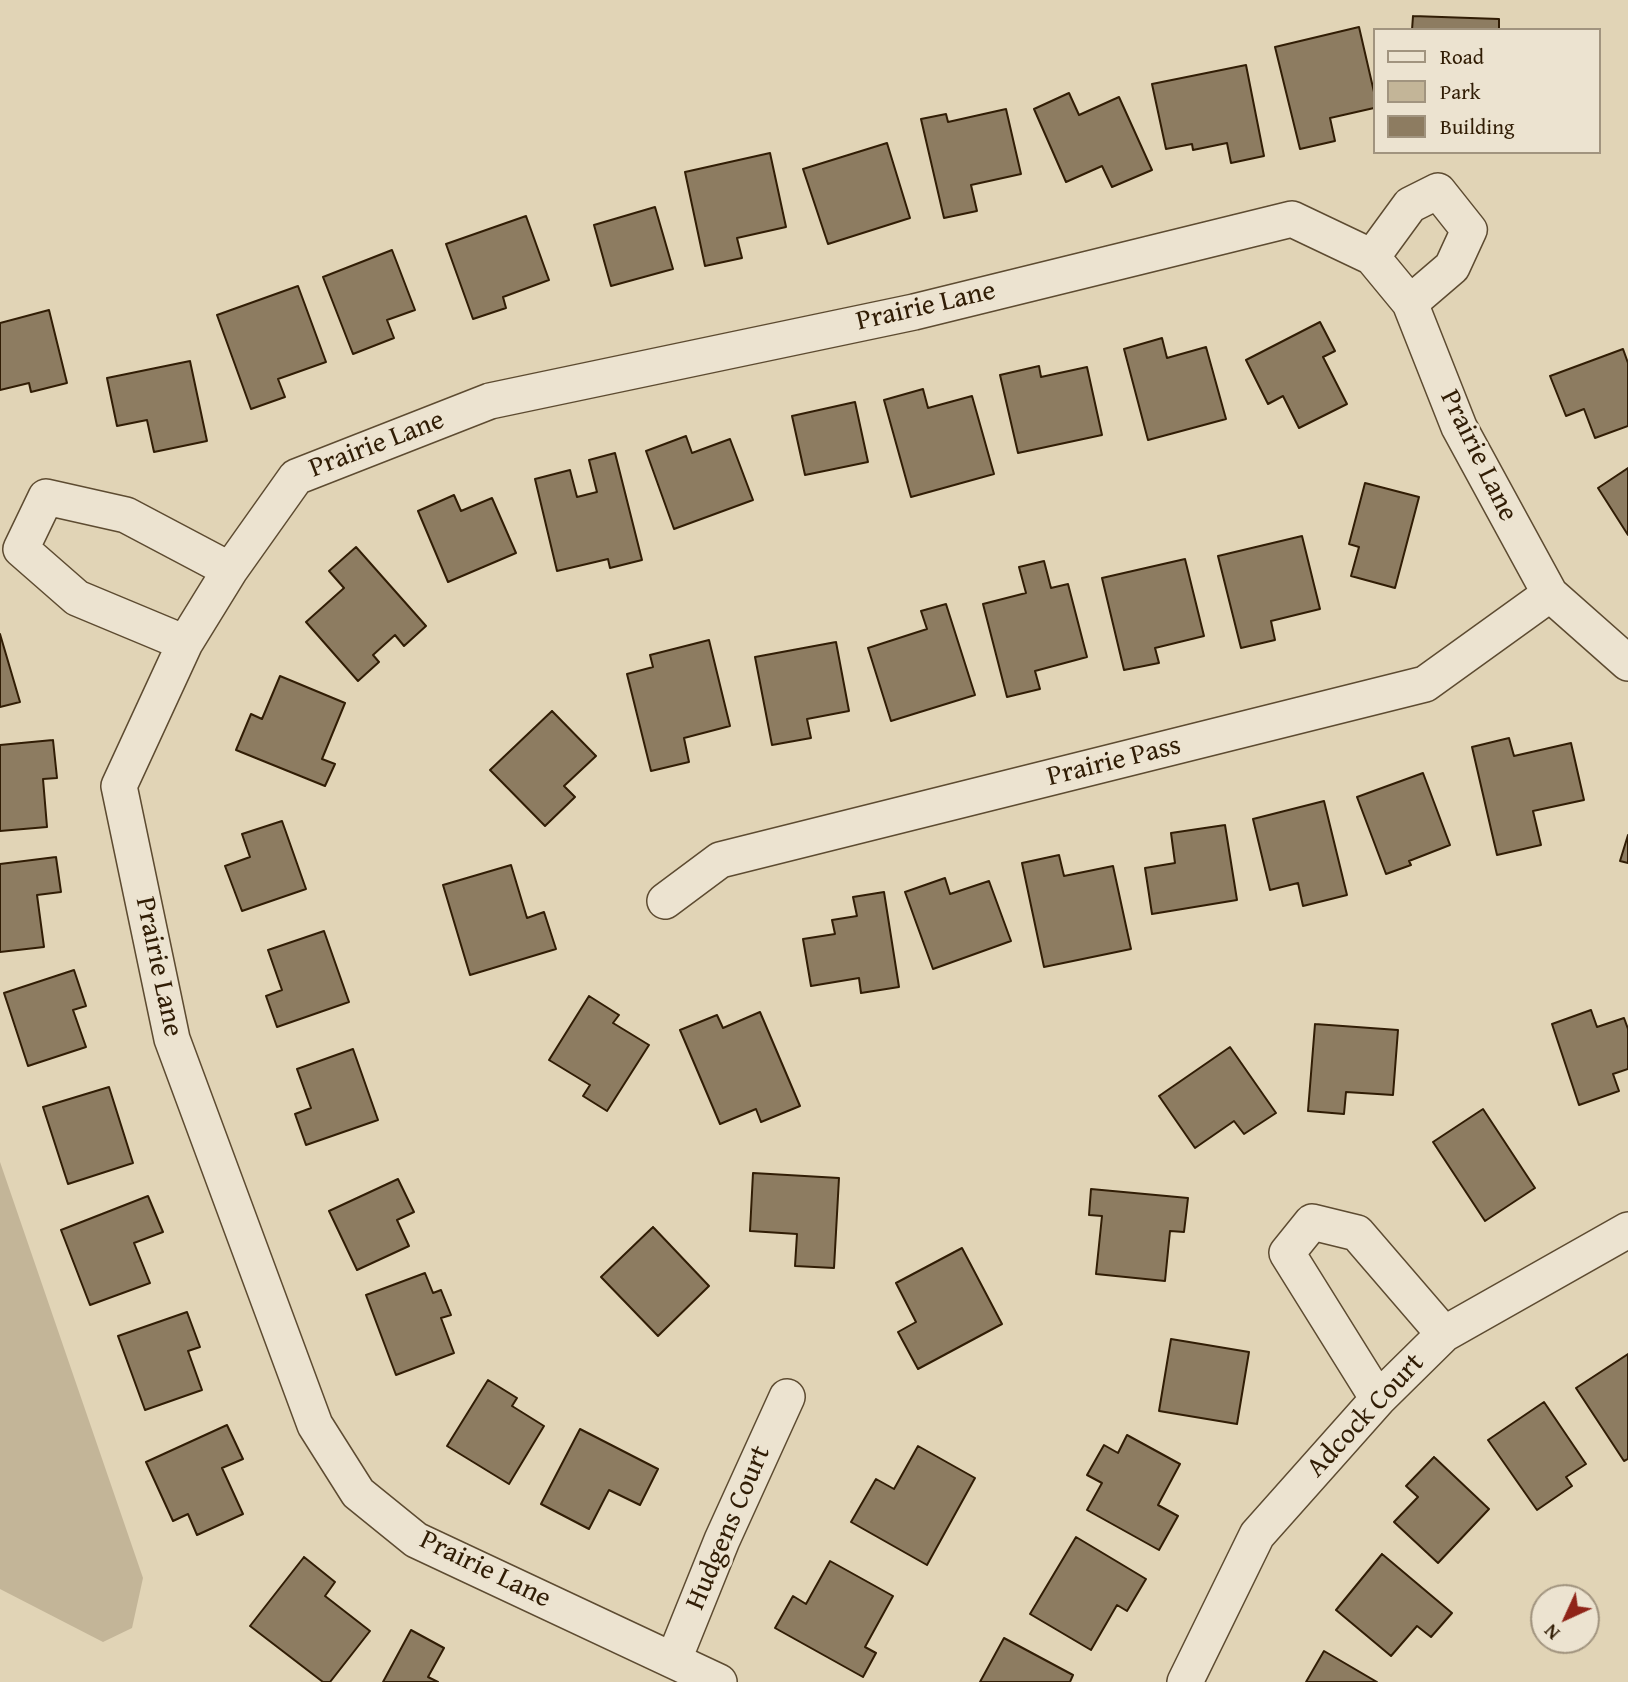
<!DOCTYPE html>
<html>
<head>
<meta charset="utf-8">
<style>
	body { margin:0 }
	#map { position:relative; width:1628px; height:1682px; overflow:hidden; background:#e1d4b6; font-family:"Gentium Book Plus",serif }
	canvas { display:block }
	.legend { position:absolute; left:1373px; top:28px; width:228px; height:126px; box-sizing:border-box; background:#ece3d0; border:2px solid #a1947f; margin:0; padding:9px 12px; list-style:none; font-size:21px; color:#311d05 }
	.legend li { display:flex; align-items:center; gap:14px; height:35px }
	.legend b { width:35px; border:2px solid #a1947f }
	.north { position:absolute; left:1530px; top:1584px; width:70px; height:70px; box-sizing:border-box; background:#ece3d0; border:2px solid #a1947f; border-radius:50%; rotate:225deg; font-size:19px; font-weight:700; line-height:28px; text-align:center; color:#311d05 }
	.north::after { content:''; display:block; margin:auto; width:24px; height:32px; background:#8f2418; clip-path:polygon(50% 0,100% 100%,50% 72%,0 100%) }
</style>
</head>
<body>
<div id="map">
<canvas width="1628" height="1682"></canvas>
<ul class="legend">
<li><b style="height:9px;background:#ece3d0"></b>Road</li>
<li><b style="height:19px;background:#c3b598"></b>Park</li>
<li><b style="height:19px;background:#8d7c61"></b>Building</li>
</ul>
<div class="north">N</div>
</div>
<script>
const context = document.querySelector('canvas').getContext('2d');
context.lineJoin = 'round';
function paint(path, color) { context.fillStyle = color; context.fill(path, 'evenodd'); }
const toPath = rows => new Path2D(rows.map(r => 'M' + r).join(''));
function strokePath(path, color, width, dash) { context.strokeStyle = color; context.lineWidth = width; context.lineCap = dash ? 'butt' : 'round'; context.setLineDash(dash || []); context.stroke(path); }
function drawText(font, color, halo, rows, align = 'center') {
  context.font = font + ' "Gentium Book Plus",serif'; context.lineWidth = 6; context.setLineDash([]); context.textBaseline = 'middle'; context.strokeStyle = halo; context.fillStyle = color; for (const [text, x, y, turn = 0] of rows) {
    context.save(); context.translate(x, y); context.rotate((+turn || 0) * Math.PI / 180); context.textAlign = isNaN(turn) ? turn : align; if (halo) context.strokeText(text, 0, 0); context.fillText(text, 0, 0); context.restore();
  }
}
const green = toPath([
	[0,1162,143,1578,132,1628,103,1642,0,1589]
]);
const building = toPath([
	[1413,16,1499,19,1499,30,1412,30,1413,16],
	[1359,27,1374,92,1374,108,1330,118,1335,141,1300,149,1275,47,1359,27],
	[1246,65,1264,156,1231,163,1227,143,1193,150,1192,144,1166,149,1152,84,1246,65],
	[1069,93,1079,115,1119,97,1152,170,1112,187,1102,166,1066,182,1034,109,1069,93],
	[1006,109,1021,174,971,185,977,211,944,218,921,119,946,114,948,122,1006,109],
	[887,143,910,218,828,244,803,169,887,143],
	[770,153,786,227,737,238,742,258,705,266,685,172,770,153],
	[655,207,673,269,611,286,594,225,655,207],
	[526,216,549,280,503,297,506,308,473,319,446,244,526,216],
	[392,250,415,310,387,320,394,338,353,354,323,277,392,250],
	[298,286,326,362,278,379,285,397,251,409,217,315,298,286],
	[49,310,67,383,31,392,29,383,0,390,0,323,49,310],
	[1320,322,1335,351,1323,357,1347,404,1299,428,1283,396,1268,404,1246,360,1320,322],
	[1162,338,1167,358,1206,347,1226,419,1148,440,1124,349,1162,338],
	[1623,349,1628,363,1628,426,1595,438,1584,409,1566,416,1550,376,1623,349],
	[190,361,207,441,154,452,147,420,117,426,107,378,190,361],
	[1039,366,1041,377,1087,367,1102,435,1018,453,1000,375,1039,366],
	[923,389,928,408,972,396,994,474,911,497,884,400,923,389],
	[855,402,868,462,805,475,792,416,855,402],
	[686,436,692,453,730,439,753,500,674,529,646,451,686,436],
	[615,453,642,560,610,568,608,559,557,571,535,479,570,470,577,497,597,492,589,460,615,453],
	[1628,468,1628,535,1598,488,1628,468],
	[1365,483,1419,497,1395,588,1351,576,1359,547,1349,544,1365,483],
	[454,495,461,511,492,498,516,553,448,582,418,511,454,495],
	[1302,536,1320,609,1271,621,1275,640,1241,648,1218,556,1302,536],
	[356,547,426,626,404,646,395,635,373,655,379,662,358,681,306,622,344,588,329,571,356,547],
	[1185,559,1204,636,1155,648,1159,663,1124,670,1102,578,1185,559],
	[1044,561,1051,588,1068,584,1087,657,1035,671,1040,689,1007,697,983,604,1026,593,1019,567,1044,561],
	[946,604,975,695,891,721,868,648,927,629,921,611,946,604],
	[0,634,20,702,0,707,0,634],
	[709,640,730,726,684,738,689,762,651,771,627,674,653,667,650,655,709,640],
	[836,642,849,711,807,719,811,738,772,745,755,657,836,642],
	[280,676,345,703,322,759,335,764,325,786,236,750,251,714,262,719,280,676],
	[552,711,596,756,564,786,575,797,545,826,490,770,552,711],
	[1509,738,1514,756,1571,743,1584,800,1533,811,1541,845,1497,855,1472,747,1509,738],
	[53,740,57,778,43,779,47,827,0,831,0,745,53,740],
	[1423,773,1450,845,1409,861,1411,865,1386,874,1357,797,1423,773],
	[1324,801,1347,895,1303,906,1298,883,1270,890,1253,819,1324,801],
	[282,821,306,889,242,911,225,866,250,857,242,834,282,821],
	[1225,825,1237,900,1152,914,1145,868,1175,863,1171,833,1225,825],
	[1628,835,1628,863,1620,861,1628,835],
	[1059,855,1064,876,1113,866,1131,949,1044,967,1022,863,1059,855],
	[56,857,61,892,37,895,44,947,0,952,0,864,56,857],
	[511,865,527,918,544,912,556,949,470,975,443,885,511,865],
	[945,878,950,894,989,881,1011,941,933,969,905,892,945,878],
	[884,892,899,987,861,993,859,978,811,986,803,939,835,934,832,920,857,916,853,897,884,892],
	[324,931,349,1002,277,1027,266,996,282,990,268,950,324,931],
	[74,970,86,1006,73,1010,86,1047,28,1066,4,993,74,970],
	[589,996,619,1015,613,1023,649,1045,607,1111,583,1096,590,1085,549,1060,589,996],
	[1591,1010,1597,1027,1624,1018,1628,1029,1628,1069,1613,1074,1619,1091,1579,1105,1552,1024,1591,1010],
	[760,1012,800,1106,761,1122,756,1109,720,1124,680,1030,717,1015,723,1028,760,1012],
	[1315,1024,1398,1030,1393,1095,1346,1092,1344,1114,1308,1111,1315,1024],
	[1230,1047,1276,1113,1244,1134,1234,1121,1195,1148,1159,1096,1230,1047],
	[353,1049,378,1120,306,1145,295,1114,311,1108,297,1069,353,1049],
	[109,1087,133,1163,68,1184,43,1107,109,1087],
	[1483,1109,1535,1188,1485,1221,1433,1142,1483,1109],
	[753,1173,839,1178,834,1268,795,1266,797,1234,750,1231,753,1173],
	[398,1179,414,1212,397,1220,409,1246,357,1270,329,1211,398,1179],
	[1091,1189,1188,1198,1184,1232,1170,1231,1165,1281,1096,1274,1102,1216,1089,1215,1091,1189],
	[148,1196,163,1232,134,1243,150,1283,90,1305,61,1230,148,1196],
	[653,1227,709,1286,658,1336,601,1277,653,1227],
	[962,1248,1002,1324,918,1369,898,1332,916,1322,896,1283,962,1248],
	[425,1273,433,1293,441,1290,451,1315,441,1318,454,1353,396,1375,366,1295,425,1273],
	[187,1312,200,1347,188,1351,202,1390,145,1410,118,1336,187,1312],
	[1171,1339,1249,1352,1237,1424,1159,1411,1171,1339],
	[1628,1354,1628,1459,1624,1461,1576,1388,1628,1354],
	[488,1380,517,1398,512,1406,544,1426,509,1484,447,1446,488,1380],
	[1544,1402,1586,1464,1566,1477,1572,1486,1537,1510,1488,1440,1544,1402],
	[227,1425,243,1459,222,1468,243,1514,197,1535,188,1514,173,1521,146,1462,227,1425],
	[580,1429,658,1469,640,1505,609,1490,589,1529,541,1504,580,1429],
	[1127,1435,1180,1464,1158,1505,1178,1516,1159,1550,1087,1510,1102,1483,1087,1475,1104,1445,1118,1453,1127,1435],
	[918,1446,975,1478,927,1565,851,1522,876,1479,894,1489,918,1446],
	[1434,1457,1489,1509,1438,1563,1394,1522,1418,1497,1406,1486,1434,1457],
	[1076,1537,1146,1579,1127,1611,1117,1605,1091,1650,1030,1614,1076,1537],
	[1382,1554,1452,1613,1431,1637,1417,1626,1391,1656,1336,1610,1382,1554],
	[304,1557,335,1582,325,1596,370,1631,330,1682,323,1682,250,1626,304,1557],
	[830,1561,893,1596,865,1647,876,1653,863,1677,775,1628,793,1596,806,1604,830,1561],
	[411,1630,444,1648,428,1677,438,1682,383,1682,411,1630],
	[1004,1638,1073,1675,1070,1682,980,1682,1004,1638],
	[1324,1651,1377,1682,1306,1682,1324,1651]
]);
const street = toPath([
	[1372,257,1410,205,1438,191,1469,230,1452,267,1410,303],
	[185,643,77,598,21,549,46,497,126,515,230,570],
	[665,901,720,860,1425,684,1550,594],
	[1378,1399,1287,1253,1312,1222,1357,1233,1444,1334],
	[674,1659,722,1540,787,1397],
	[719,1682,416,1540,358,1493,315,1425,172,1039,119,786,185,643,230,570,296,477,490,401,914,312,1292,219,1372,257,1410,303,1459,427,1550,594,1628,663],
	[1185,1682,1257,1535,1378,1399,1444,1334,1628,1230]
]);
const streetNames = [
	["Prairie Lane",926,307,-13],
	["Prairie Lane",377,445,-21],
	["Prairie Lane",1478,456,64],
	["Prairie Pass",1114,762,-14],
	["Prairie Lane",158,967,78],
	["Adcock Court",1366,1416,-47],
	["Hudgens Court",729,1528,-67],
	["Prairie Lane",485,1570,26]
];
paint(green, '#c3b598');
paint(building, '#8d7c61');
strokePath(building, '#311d05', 2);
strokePath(street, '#5d4b31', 38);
strokePath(street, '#ece3d0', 35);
drawText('28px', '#311d05', '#ece3d0', streetNames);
</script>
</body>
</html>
